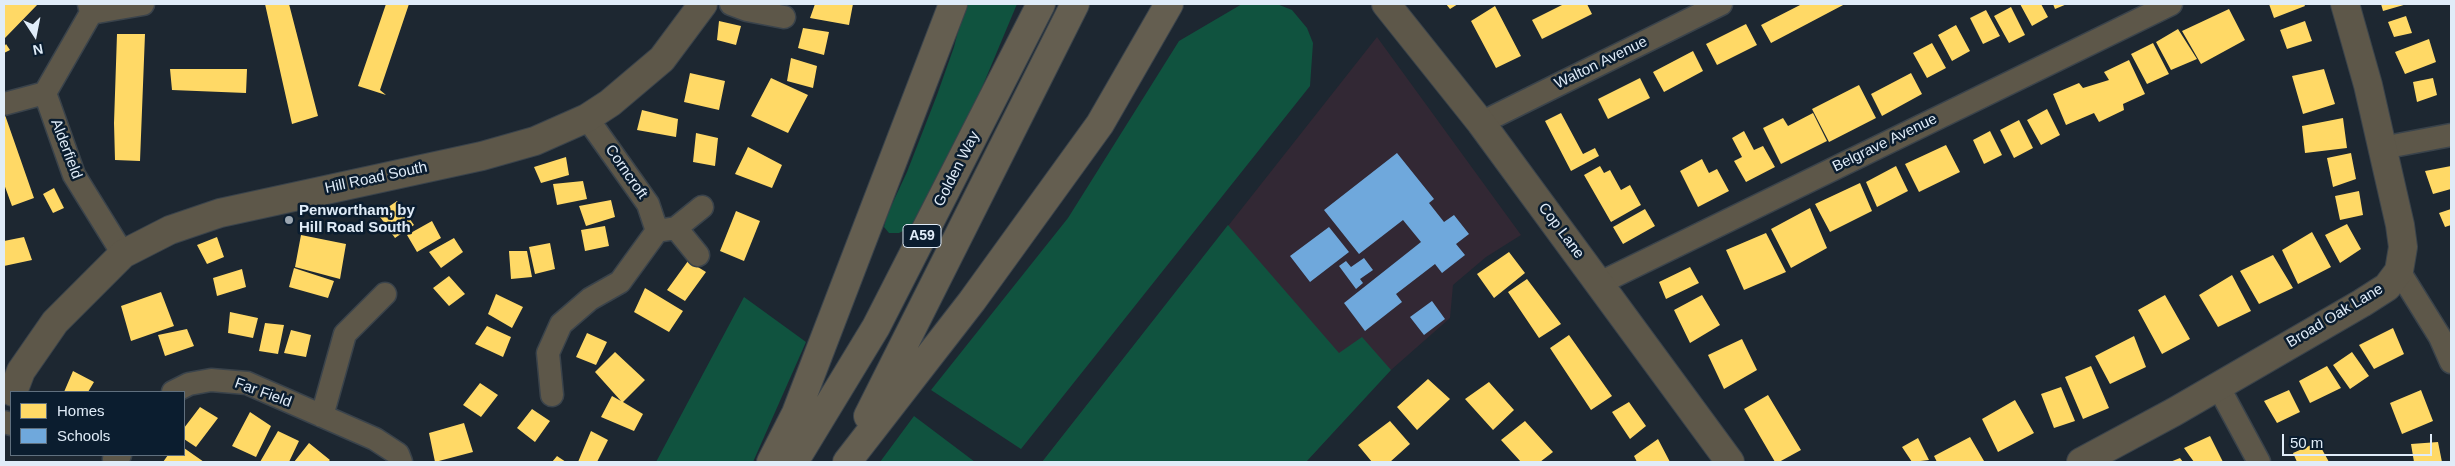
<!DOCTYPE html>
<html>
<head>
<meta charset="utf-8">
<style>
	body { margin:0 }
	#map { position:relative; width:2455px; height:466px; overflow:hidden; background:#1d2731; font-family:Helvetica,sans-serif }
	canvas { display:block }
	.frame { position:absolute; inset:0; border:5px solid #e0ecf8; pointer-events:none }
	.legend { position:absolute; left:10px; top:391px; width:175px; height:65px; box-sizing:border-box; background:#0b1d2f; border:1px solid #60707f; margin:0; padding:6px 9px; list-style:none; font-size:15px; color:#e0ecf8 }
	.legend li { display:flex; align-items:center; gap:10px; height:25px }
	.legend b { width:25px; border:1px solid #60707f }
	.north { position:absolute; left:10px; top:10px; width:50px; height:50px; -webkit-text-stroke:4px #0b1d2f; paint-order:stroke; rotate:169deg; font-size:14px; font-weight:700; line-height:20px; text-align:center; color:#e0ecf8 }
	.north::after { content:''; display:block; margin:auto; width:18px; height:22px; background:#e0ecf8; clip-path:polygon(50% 0,100% 100%,50% 72%,0 100%) }
	.scale { position:absolute; left:2282px; top:434px; width:150px; height:22px; box-sizing:border-box; border:2px solid #e0ecf8; border-top:0; padding-left:6px; font-size:15px; line-height:18px; white-space:nowrap; color:#e0ecf8; -webkit-text-stroke:4px #0b1d2f; paint-order:stroke }
</style>
</head>
<body>
<div id="map">
<canvas width="2455" height="466"></canvas>
<div class="frame"></div>
<ul class="legend">
<li><b style="height:14px;background:#ffd966"></b>Homes</li>
<li><b style="height:14px;background:#6fa8dc"></b>Schools</li>
</ul>
<div class="north">N</div>
<div class="scale">50 m</div>
</div>
<script>
const context = document.querySelector('canvas').getContext('2d');
context.lineJoin = 'round';
function paint(path, color) { context.fillStyle = color; context.fill(path, 'evenodd'); }
const toPath = rows => new Path2D(rows.map(r => 'M' + r).join(''));
function strokePath(path, color, width, dash) { context.strokeStyle = color; context.lineWidth = width; context.lineCap = dash ? 'butt' : 'round'; context.setLineDash(dash || []); context.stroke(path); }
function drawText(font, color, halo, rows, align = 'center') {
  context.font = font + ' Helvetica,sans-serif'; context.lineWidth = 5; context.setLineDash([]); context.textBaseline = 'middle'; context.strokeStyle = halo; context.fillStyle = color; for (const [text, x, y, turn = 0] of rows) {
    context.save(); context.translate(x, y); context.rotate((+turn || 0) * Math.PI / 180); context.textAlign = isNaN(turn) ? turn : align; if (halo) context.strokeText(text, 0, 0); context.fillText(text, 0, 0); context.restore();
  }
}
const education = toPath([
	[1377,37,1521,235,1486,257,1453,285,1450,318,1383,377,1306,462,1042,462]
]);
const green = toPath([
	[965,4,1017,4,978,97,911,227,899,233,889,233,884,227,887,215,907,172,937,95,954,47],
	[1242,4,1277,4,1292,10,1307,28,1313,43,1310,86,1021,449,931,390,1068,218,1179,41],
	[1228,225,1339,353,1362,337,1391,370,1306,462,1042,462],
	[744,297,806,342,753,462,656,462],
	[914,416,975,462,880,462]
]);
const homes = toPath([
	[4,4,38,4,5,38,4,37],
	[265,4,289,4,318,116,292,124],
	[386,4,409,4,380,90,386,95,358,86],
	[815,4,853,4,849,25,810,18],
	[1446,4,1458,4,1450,9],
	[1564,4,1587,4,1592,14,1542,39,1532,20],
	[1802,4,1845,4,1771,43,1761,25],
	[2020,4,2041,4,2048,17,2032,26],
	[2053,4,2067,4,2055,9],
	[2269,4,2304,4,2305,6,2274,18],
	[2381,4,2407,4,2383,11],
	[1495,6,1521,56,1496,68,1471,21],
	[2011,7,2025,35,2009,43,1994,16],
	[2229,9,2245,40,2201,64,2182,31],
	[1986,10,2000,36,1983,44,1970,18],
	[2406,16,2412,33,2394,37,2388,22],
	[719,21,741,26,736,45,717,40],
	[2305,21,2312,41,2287,49,2280,30],
	[1746,24,1757,45,1717,65,1706,44],
	[1956,25,1970,51,1952,61,1938,35],
	[803,28,829,32,824,55,798,48],
	[2178,29,2197,59,2171,70,2156,42],
	[117,34,145,34,140,161,115,160,114,123],
	[2429,39,2436,62,2405,74,2395,52],
	[1932,43,1946,68,1927,78,1913,53],
	[2153,43,2169,74,2147,84,2131,54],
	[6,44,10,50,4,53,4,47],
	[1693,51,1703,71,1664,92,1653,72],
	[791,58,817,66,813,88,787,81],
	[2129,60,2145,94,2123,104,2124,110,2099,122,2094,113,2066,125,2053,94,2079,83,2083,88,2109,80,2104,72],
	[170,69,247,69,246,93,172,90],
	[2324,69,2335,104,2303,114,2292,76],
	[690,73,725,81,719,110,684,102],
	[1911,73,1922,94,1882,116,1871,94],
	[771,78,808,95,788,133,751,116],
	[1640,78,1650,98,1608,119,1598,99],
	[2433,78,2437,95,2417,102,2413,82],
	[1859,85,1876,118,1829,142,1812,109],
	[2047,109,2060,135,2041,145,2027,120],
	[642,110,678,119,676,137,637,130],
	[1561,113,1583,154,1595,148,1599,156,1571,171,1545,121],
	[1813,113,1827,141,1781,164,1763,128,1783,118,1788,126],
	[5,115,34,198,12,206,4,184],
	[2343,118,2347,148,2305,153,2302,126],
	[2019,120,2033,148,2014,158,2000,130],
	[1744,131,1754,150,1763,146,1775,167,1746,182,1734,161,1742,157,1732,138],
	[1990,131,2002,155,1984,164,1973,140],
	[696,133,718,138,715,166,693,162],
	[1946,145,1960,172,1919,192,1905,164],
	[748,147,782,165,772,188,735,174],
	[2351,153,2356,179,2333,187,2327,158],
	[566,157,569,175,541,183,534,167],
	[1702,159,1709,173,1717,169,1729,191,1698,207,1680,171],
	[1600,166,1604,173,1610,170,1621,190,1630,185,1641,205,1611,222,1584,175],
	[1896,166,1908,191,1877,207,1866,182],
	[2451,166,2451,189,2433,194,2425,171],
	[583,181,587,199,557,205,553,184],
	[1860,183,1872,211,1830,232,1815,204],
	[54,188,64,208,53,213,43,194],
	[2359,191,2363,215,2340,220,2335,196],
	[611,200,615,217,586,226,579,206],
	[397,201,414,225,395,238,378,214],
	[1810,208,1827,248,1791,268,1771,229],
	[1645,209,1655,226,1623,244,1613,227],
	[2451,209,2451,225,2445,227,2439,213],
	[736,211,760,221,744,261,720,251],
	[432,221,441,238,417,252,407,235],
	[2347,224,2361,249,2340,263,2325,235],
	[605,226,609,246,585,251,581,230],
	[2312,232,2331,267,2298,284,2282,250],
	[1766,233,1786,272,1744,290,1726,250],
	[301,235,346,244,340,279,295,267],
	[24,237,32,260,4,266,4,241],
	[217,237,224,257,207,264,197,245],
	[454,238,463,252,441,268,429,252],
	[550,243,555,269,535,274,529,247],
	[509,251,527,251,532,277,511,279],
	[1509,252,1525,273,1494,298,1477,274],
	[2273,255,2293,288,2259,304,2240,271],
	[688,261,706,272,685,301,667,290],
	[1690,267,1699,283,1666,299,1659,282],
	[294,268,334,281,328,298,289,287],
	[242,269,246,287,217,296,213,278],
	[2232,275,2251,311,2218,327,2199,295],
	[449,276,465,294,449,306,433,288],
	[1527,279,1561,324,1539,338,1508,292],
	[645,288,683,311,669,332,634,312],
	[161,292,174,326,131,341,121,306],
	[496,294,523,307,512,328,488,314],
	[1702,295,1720,325,1690,343,1674,310],
	[2165,295,2190,339,2162,354,2138,310],
	[230,312,258,318,253,338,228,333],
	[265,323,284,325,278,354,259,351],
	[487,326,511,337,503,357,475,344],
	[2393,328,2404,354,2374,369,2359,345],
	[187,329,194,346,165,356,158,335],
	[291,330,311,335,306,357,284,353],
	[587,333,607,342,596,365,576,357],
	[1569,335,1612,396,1591,410,1550,348],
	[2134,336,2146,367,2110,384,2095,356],
	[1742,339,1757,370,1724,389,1708,355],
	[615,352,645,380,623,402,643,414,634,431,601,417,612,396,621,401,595,372],
	[2352,352,2369,376,2350,389,2333,365],
	[2091,366,2109,408,2083,419,2065,377],
	[2327,366,2341,388,2310,403,2299,381],
	[73,371,94,382,88,392,64,392],
	[1428,379,1450,399,1417,430,1397,407],
	[1489,382,1514,410,1493,430,1465,399],
	[480,383,498,395,481,417,463,405],
	[2061,387,2075,421,2054,428,2041,394],
	[2289,390,2300,412,2277,423,2264,401],
	[2421,390,2433,421,2402,434,2390,403],
	[1768,395,1801,450,1779,462,1775,462,1744,409],
	[2015,400,2034,433,1998,452,1982,419],
	[1629,402,1646,426,1630,439,1612,412],
	[200,407,218,418,196,447,184,439,184,428],
	[532,409,550,421,535,442,517,428],
	[250,412,271,426,256,457,232,446],
	[1390,421,1410,444,1390,462,1372,462,1358,445],
	[1525,421,1553,452,1540,462,1521,462,1501,440],
	[464,423,473,452,435,462,429,433],
	[278,431,299,441,289,462,260,462],
	[591,431,608,440,597,462,578,462],
	[2210,436,2223,462,2194,462,2184,448],
	[1970,437,1984,461,1937,462,1934,456],
	[1918,438,1929,460,1912,462,1902,447],
	[1658,439,1670,462,1637,462,1634,456],
	[2318,442,2329,462,2297,462,2293,453],
	[2438,442,2442,462,2414,462,2411,444],
	[309,443,330,460,328,462,294,462],
	[184,448,204,462,163,462,168,455,184,455],
	[557,456,566,462,552,462],
	[2180,458,2183,462,2170,462]
]);
const schools = toPath([
	[1397,153,1434,199,1429,203,1444,222,1454,215,1469,234,1456,244,1465,255,1442,273,1435,264,1396,294,1402,302,1365,331,1344,303,1421,242,1403,220,1359,254,1324,210],
	[1329,227,1349,252,1310,282,1290,256],
	[1364,258,1373,270,1360,279,1363,283,1356,289,1339,266,1346,261,1351,267],
	[1432,301,1445,319,1424,335,1410,317]
]);
const minor = toPath([
	[89,4,91,13,45,93,74,175,123,254],
	[731,4,747,10,784,17],
	[91,13,143,4],
	[4,104,45,93],
	[1481,123,1721,4],
	[2382,148,2451,135],
	[676,228,702,207],
	[657,231,676,228,698,255],
	[2399,271,2440,337,2451,362],
	[1600,283,2171,4],
	[2218,386,2259,462],
	[173,392,189,384,211,380,247,383,375,439,398,454,401,462],
	[552,395,548,353,561,324,590,299,620,282,657,231,648,204,587,118],
	[322,416,345,334,385,294],
	[4,422,11,424],
	[116,462,114,459,120,455]
]);
const tertiary = toPath([
	[1386,4,1481,123,1730,462],
	[13,392,21,371,55,322,123,254,170,230,220,213,482,156,535,141,587,118,610,103,662,59,703,4],
	[2081,462,2174,412,2362,303,2387,287,2399,271,2403,247,2400,225,2368,85,2345,4]
]);
const trunk = toPath([
	[868,416,1075,4],
	[771,462,796,413,953,4],
	[794,462,876,327,1041,4],
	[847,462,972,301,1100,124,1169,4]
]);
const markers = [
	[289,220,5,"#9ca7b2"]
];
const shields = [
	[922,236,38]
];
const shieldNames = [
	["A59",922,236]
];
const streetNames = [
	["Walton Avenue",1601,63,-26],
	["Belgrave Avenue",1885,143,-26],
	["Alderfield",66,149,69],
	["Golden Way",957,169,-63],
	["Corncroft",626,172,55],
	["Hill Road South",376,178,-12],
	["Cop Lane",1561,231,53],
	["Broad Oak Lane",2335,316,-31],
	["Far Field",263,393,20]
];
const poiNames = [
	["Penwortham, by",299,211],
	["Hill Road South",299,228]
];
paint(education, '#322834');
paint(green, '#10533f');
paint(homes, '#ffd966');
paint(schools, '#6fa8dc');
strokePath(minor, '#3a434b', 25);
strokePath(tertiary, '#3a434b', 30);
strokePath(trunk, '#3a434b', 30);
strokePath(minor, '#5d5749', 22);
strokePath(tertiary, '#5d5749', 28);
strokePath(trunk, '#645e50', 28);
for (const [x, y, r, color] of markers) { const dot = new Path2D(); dot.arc(x, y, r, 0, 2 * Math.PI); context.fillStyle = color; context.fill(dot); strokePath(dot, '#0b1d2f', 2); }
for (const [x, y, w] of shields) { const box = new Path2D(); box.roundRect(x - w / 2, y - 11.5, w, 23, 4); context.fillStyle = '#0b1d2f'; context.fill(box); strokePath(box, '#e0ecf8', 1); }
drawText('bold 14px', '#e0ecf8', null, shieldNames);
drawText('15px', '#e0ecf8', '#0b1d2f', streetNames);
drawText('bold 15px', '#e0ecf8', '#0b1d2f', poiNames, 'left');
</script>
</body>
</html>
